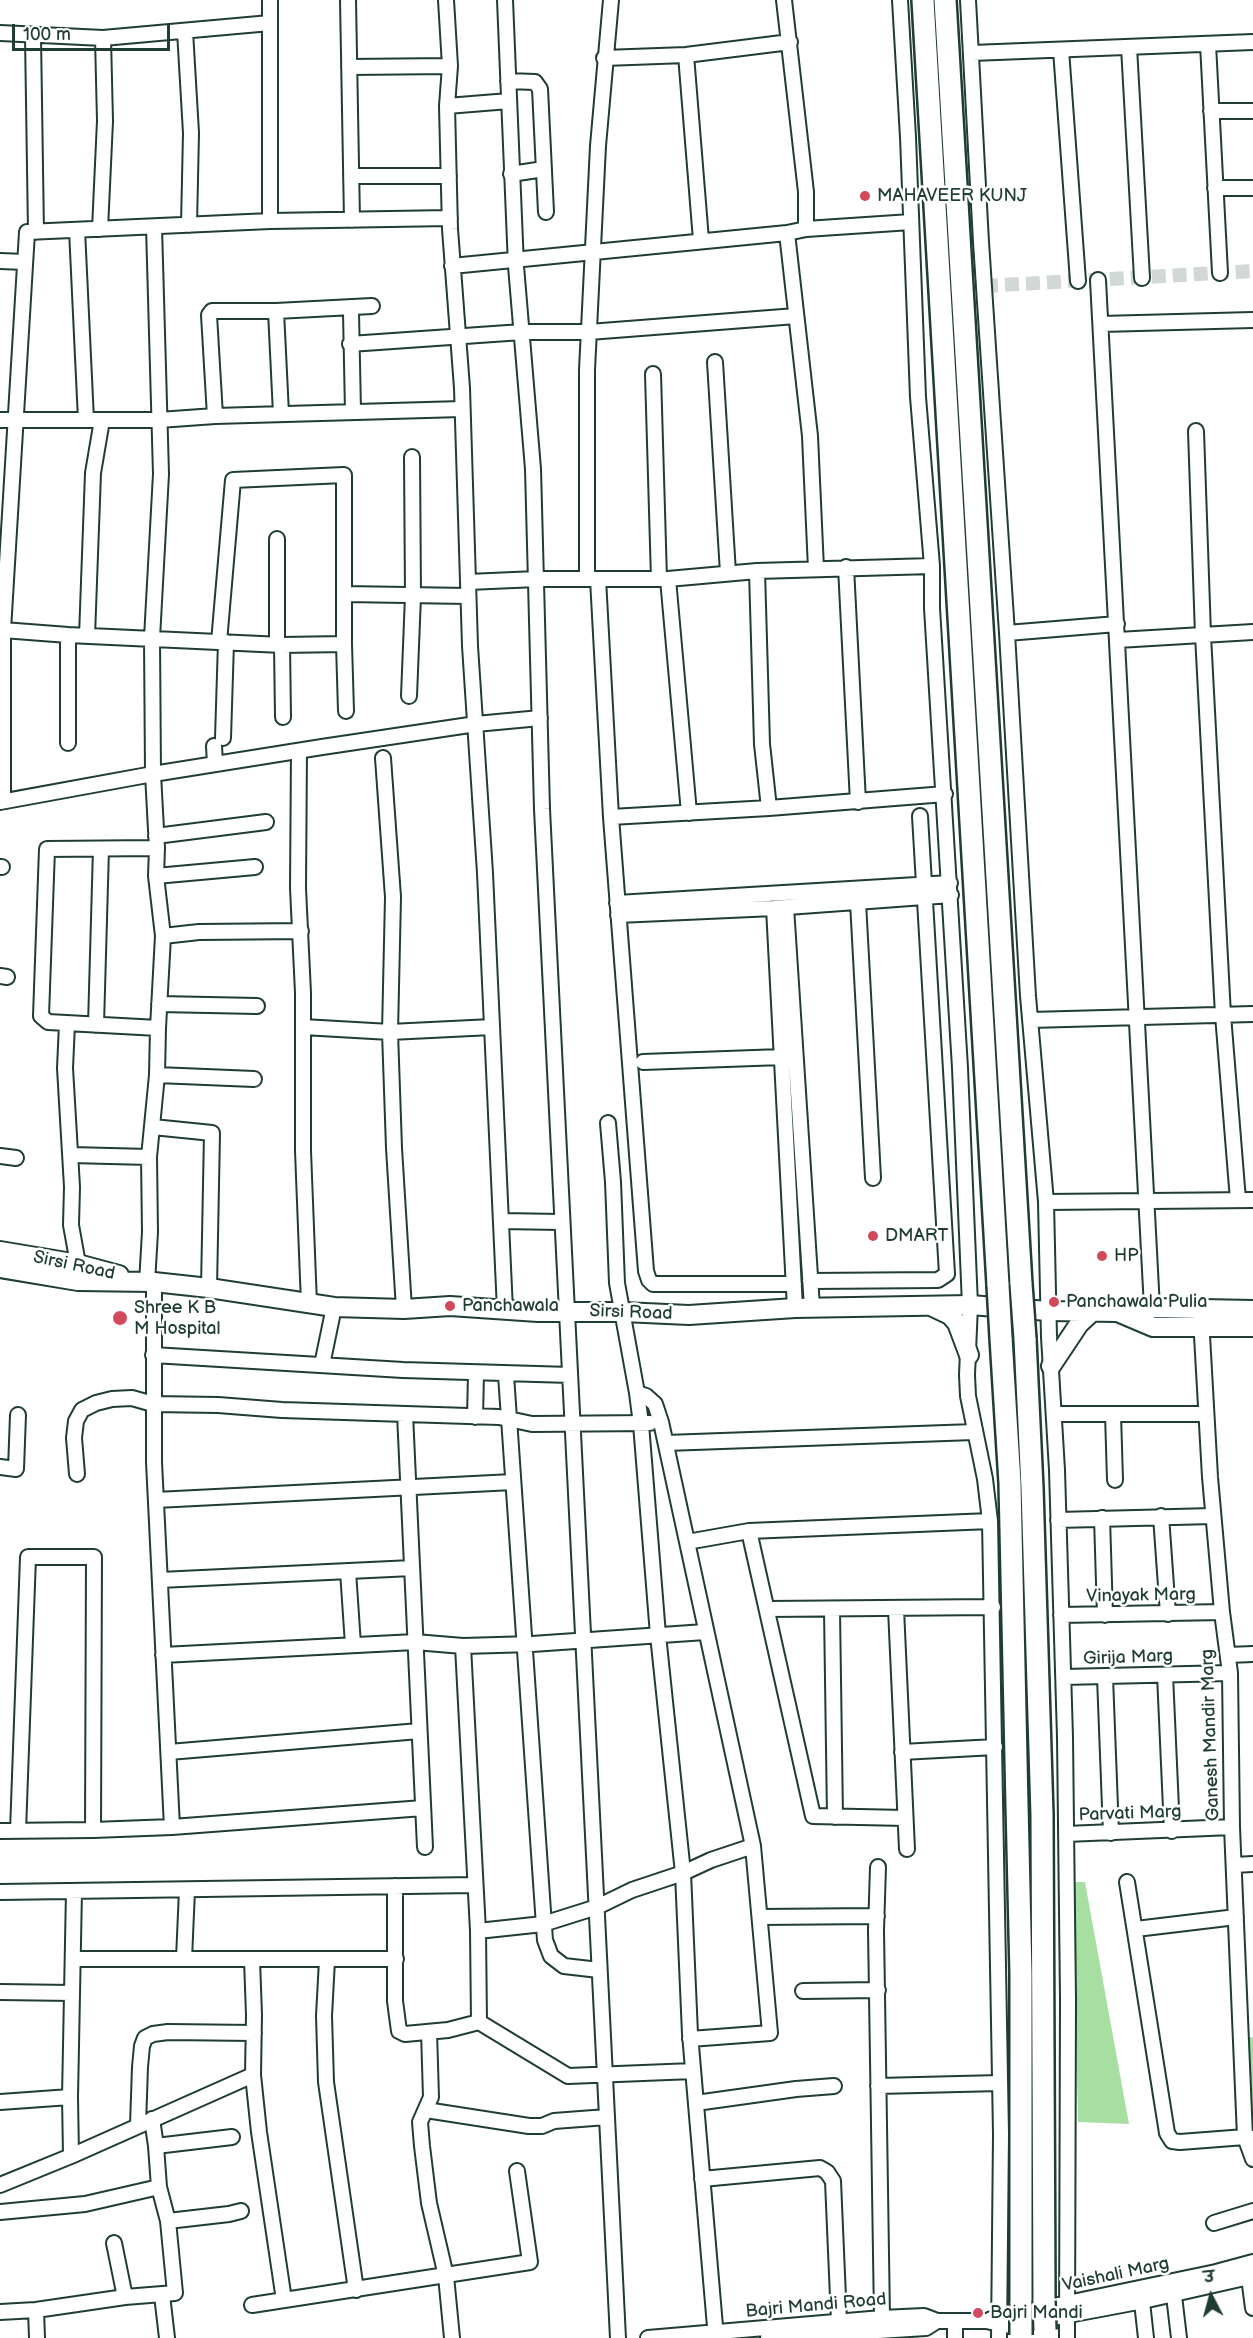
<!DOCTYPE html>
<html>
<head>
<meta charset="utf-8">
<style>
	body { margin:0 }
	#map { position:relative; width:1253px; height:2338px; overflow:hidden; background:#fff; font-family:"Balsamiq Sans","Playpen Sans Deva",sans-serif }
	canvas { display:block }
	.north { position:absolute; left:1181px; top:2266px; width:60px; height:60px; -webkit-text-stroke:4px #fff; paint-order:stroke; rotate:354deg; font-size:16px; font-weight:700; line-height:24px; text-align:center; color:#1f3d34 }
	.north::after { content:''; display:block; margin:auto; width:21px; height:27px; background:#1f3d34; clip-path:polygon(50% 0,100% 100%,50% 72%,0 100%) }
	.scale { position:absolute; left:12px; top:24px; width:158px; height:27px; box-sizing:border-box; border:3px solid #1f3d34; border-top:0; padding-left:8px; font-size:18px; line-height:21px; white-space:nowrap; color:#1f3d34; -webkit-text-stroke:4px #fff; paint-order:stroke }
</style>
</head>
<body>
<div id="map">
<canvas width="1253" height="2338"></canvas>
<div class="north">उ</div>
<div class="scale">100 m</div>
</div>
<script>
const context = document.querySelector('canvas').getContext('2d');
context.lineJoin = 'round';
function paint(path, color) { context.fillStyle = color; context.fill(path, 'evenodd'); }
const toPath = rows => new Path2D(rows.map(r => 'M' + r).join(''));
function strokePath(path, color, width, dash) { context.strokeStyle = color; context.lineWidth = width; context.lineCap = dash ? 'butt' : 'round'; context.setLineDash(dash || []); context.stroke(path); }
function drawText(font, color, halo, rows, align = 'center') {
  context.font = font + ' "Balsamiq Sans",sans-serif'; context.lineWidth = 5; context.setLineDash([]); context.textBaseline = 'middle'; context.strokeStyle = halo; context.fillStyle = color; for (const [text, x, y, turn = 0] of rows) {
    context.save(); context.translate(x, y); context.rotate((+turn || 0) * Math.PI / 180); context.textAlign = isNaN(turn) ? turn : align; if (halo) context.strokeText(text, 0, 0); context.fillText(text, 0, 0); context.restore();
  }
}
const green = toPath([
	[1073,1882,1085,1882,1129,2124,1078,2122],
	[1253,2037,1253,2130,1245,2038]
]);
const minorTunnel = toPath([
	[984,286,1253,271]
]);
const minor = toPath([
	[270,0,270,221],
	[348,0,352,220],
	[446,0,450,66,447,106,450,229,462,388,470,646,485,873,505,1310],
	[505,0,516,266,533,469,542,809,618,2338],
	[784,0,806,192,806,229],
	[900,0,908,137,918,397,932,566,932,608,960,1068,970,1305,967,1375,968,1396,985,1479,990,1521,1001,2134,999,2338],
	[968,0,981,242,1007,633,1028,996,1046,1202,1049,1337,1057,1470,1065,1737,1068,1999,1067,2338],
	[185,31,191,133,189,225],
	[0,33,103,38,105,121,100,229],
	[33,36,36,232],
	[103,38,270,23],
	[1208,44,1220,273],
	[1129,47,1142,278],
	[1061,50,1078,281],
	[972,53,1253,42],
	[686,55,701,240],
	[604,58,686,55,790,42],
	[349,67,450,66],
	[508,81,535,82,540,89,546,212],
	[447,106,509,101],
	[1211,111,1253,111],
	[511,174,544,169],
	[351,176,449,176],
	[1215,188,1253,188],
	[77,230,86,420],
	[787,233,810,436,816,569],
	[0,261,25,262],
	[452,266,787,233,806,229,911,222],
	[1098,280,1152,1308],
	[348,308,351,313,353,412],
	[276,311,281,414],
	[1101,324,1253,320],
	[350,344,522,332,589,332,796,316],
	[715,362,728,573],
	[653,374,659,579],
	[215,416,209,315,212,311,276,311,372,306],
	[0,420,159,420,215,416,462,409],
	[1196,431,1203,635,1223,1015,1238,1200],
	[277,539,277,644],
	[846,567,858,802],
	[757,571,762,744,769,808],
	[587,579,587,370,598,146,611,0],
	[598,579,611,817,646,1271,649,1280,653,1284,794,1284],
	[668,579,689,813],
	[468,582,537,579,668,579,757,571,932,566],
	[345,594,468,596],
	[3,630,68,635,282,645,344,644,344,475,233,480,219,642],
	[1007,633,1117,624],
	[68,635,68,743],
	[87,636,93,473,102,420],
	[1118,640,1253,632],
	[344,644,346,711],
	[282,645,283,717],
	[409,696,413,596,412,457],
	[223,738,226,642],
	[214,746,215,764],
	[299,751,298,888,303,993,303,1151,309,1304],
	[383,758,393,897,390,1032,394,1148,404,1309],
	[3,801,3,630,27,232,270,221,450,218],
	[0,802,153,774,322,747,476,724,540,718],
	[611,817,769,808,945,794],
	[156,836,266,822],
	[157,848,47,849,41,1016,48,1022,158,1028],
	[0,867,2,867],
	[156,876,255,867],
	[858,902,873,1178],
	[617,903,950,883],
	[786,907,812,1307],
	[774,908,795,1308],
	[618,915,774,908,951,895],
	[163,936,199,932,301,931],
	[0,976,7,977],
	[159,1004,257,1006],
	[1030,1020,1253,1014],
	[67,1024,65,1068,72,1187,71,1225,78,1264],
	[96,1025,101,849],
	[303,1027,390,1032,492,1027],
	[643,1062,782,1057],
	[157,1075,254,1079],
	[608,1123,613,1182,617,1283,637,1393,641,1424,658,1635,683,1873,690,2034,716,2338],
	[153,1127,212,1133,209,1288],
	[71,1155,149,1157],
	[0,1156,16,1158],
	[1046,1202,1253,1200],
	[501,1221,561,1222],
	[810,1281,938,1280,947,1274,920,816],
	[154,1282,154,1462,172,1827],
	[147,1283,150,1232,149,1157,157,1075,158,1028,163,936,156,876,157,848,153,774,152,638,161,474,154,227],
	[1201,1318,1210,1477,1222,1612,1230,1673,1232,1827,1245,2137,1253,2159],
	[153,1355,403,1370,570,1375],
	[322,1365,334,1307],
	[506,1375,545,1940,551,1956,564,1966,599,1970],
	[637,1393,646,1396,655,1404,661,1422,753,1846,770,2033,690,2039],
	[405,1414,425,1847],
	[1054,1414,1206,1414],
	[1113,1414,1115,1480],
	[475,1417,476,1374],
	[666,1443,974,1432],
	[0,1467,16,1469,18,1415],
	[77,1474,74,1438,76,1421,82,1410,96,1403,112,1399,132,1398,153,1404,218,1405,282,1410,499,1417,532,1424,650,1423],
	[156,1500,513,1482],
	[1161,1516,1168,1614],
	[1102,1518,1105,1615],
	[1058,1520,1213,1516],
	[749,1531,813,1816,905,1818],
	[687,1542,749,1531,990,1521],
	[348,1571,353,1645],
	[160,1580,412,1568],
	[768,1609,993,1607],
	[896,1609,907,1849],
	[832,1610,835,1817],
	[1061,1615,1222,1612],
	[463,1646,478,1931,479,2022],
	[163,1655,415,1642,463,1646,532,1644,705,1632],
	[1228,1655,1253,1654],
	[1165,1675,1172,1831],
	[1064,1677,1230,1673],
	[1105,1677,1111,1833],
	[169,1752,419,1731],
	[902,1752,995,1747],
	[0,1831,93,1830,172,1827,423,1808],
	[18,1831,28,1557,94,1557,93,1830],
	[1066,1834,1232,1827],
	[1234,1865,1253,1864],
	[878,1867,876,1930,882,2318],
	[1127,1882,1167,2133,1172,2141,1180,2142,1245,2137,1253,2138],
	[395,1886,395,2001,399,2031,405,2034,448,2030,479,2022],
	[0,1892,475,1885],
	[760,1917,877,1916],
	[1136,1929,1236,1917],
	[478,1931,543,1924,597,1907,632,1890,683,1873,711,1860,753,1846],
	[74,1959,396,1959],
	[184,1959,187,1890],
	[252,1960,254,2015,253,2075,259,2132,284,2300],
	[327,1960,324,2016,326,2082,356,2290],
	[803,1991,878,1990],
	[0,1992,72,1993],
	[479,2022,568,2076,693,2071],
	[429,2032,431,2097,420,2122,422,2146,429,2203,446,2276,452,2338],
	[878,2086,1000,2083],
	[0,2102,70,2097],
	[696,2103,796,2089,834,2086],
	[426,2110,529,2126,542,2126,554,2121,607,2117],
	[138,2125,140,2067,142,2046,145,2038,153,2034,168,2032,254,2033],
	[156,2146,232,2137],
	[71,2156,70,2097,74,1891],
	[702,2179,820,2168,827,2172,833,2181,839,2321],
	[0,2185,71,2156,253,2075],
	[0,2212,85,2204,159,2187],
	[168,2221,229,2214,241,2211],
	[1214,2223,1253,2211],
	[114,2243,125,2297],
	[1249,2277,1253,2308],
	[1173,2287,1179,2338],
	[1141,2293,1146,2338],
	[162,2295,167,2338],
	[252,2305,530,2262,517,2171],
	[36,2310,37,2338],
	[0,2312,36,2310,125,2297,175,2293,168,2221,159,2187,156,2146,152,2119],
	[991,2319,1216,2272,1253,2262],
	[955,2322,955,2338],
	[648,2338,882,2318,924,2316,937,2321,986,2321,1010,2326,1143,2301,1253,2276],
	[768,2338,926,2328,937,2321]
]);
const major = toPath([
	[0,1251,78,1264,119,1275],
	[0,1268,78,1281,154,1282,209,1288,334,1307,404,1309,450,1306,538,1312,623,1312,689,1315,795,1308,970,1305,1048,1311,1117,1312,1152,1308,1253,1310],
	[933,1307,950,1315,957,1323,969,1355],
	[1120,1313,1153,1327,1253,1327],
	[1051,1366,1079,1324,1092,1312]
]);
const highway = toPath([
	[923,0,998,1285],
	[945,0,1021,1284],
	[1001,1338,1010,1483,1017,1805,1021,1974,1021,2304],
	[1025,1339,1032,1488,1042,1815,1044,2301]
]);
const highwayBridge = toPath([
	[1021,1284,1025,1339],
	[998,1285,1001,1338],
	[1044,2301,1045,2330],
	[1021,2335,1021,2304]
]);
const markers = [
	[865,196,6,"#d1495b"],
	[873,1236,6,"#d1495b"],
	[1102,1256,6,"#d1495b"],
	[1054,1302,6,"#d1495b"],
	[450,1306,6,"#d1495b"],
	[120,1318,8,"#d1495b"],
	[978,2313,6,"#d1495b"]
];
const poiNames = [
	["MAHAVEER KUNJ",877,196],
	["DMART",885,1236],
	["HP",1114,1256],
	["Panchawala Pulia",1066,1302],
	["Panchawala",462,1306],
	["Shree K B",134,1308],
	["M Hospital",134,1329],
	["Bajri Mandi",990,2313]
];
const streetNames = [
	["Sirsi Road",74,1266,12],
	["Sirsi Road",631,1313,2],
	["Vinayak Marg",1141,1596,-1],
	["Girija Marg",1128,1658,-2],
	["Ganesh Mandir Marg",1211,1735,-92],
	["Parvati Marg",1130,1814,-2],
	["Vaishali Marg",1116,2275,-12],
	["Bajri Mandi Road",816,2306,-5]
];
paint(green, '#a7dea1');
strokePath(minorTunnel, '#d2d8d6', 14, [14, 7]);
strokePath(minor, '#1f3d34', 18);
strokePath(major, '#1f3d34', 22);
strokePath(highway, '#1f3d34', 26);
strokePath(minor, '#fff', 14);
strokePath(major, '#fff', 18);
strokePath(highway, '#fff', 21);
strokePath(highwayBridge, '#1f3d34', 26, []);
strokePath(highwayBridge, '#fff', 21);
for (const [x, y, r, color] of markers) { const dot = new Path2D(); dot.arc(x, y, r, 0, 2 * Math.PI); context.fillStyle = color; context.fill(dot); strokePath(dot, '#fff', 2); }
drawText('18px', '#1f3d34', '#fff', poiNames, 'left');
drawText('18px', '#1f3d34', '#fff', streetNames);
</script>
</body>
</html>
